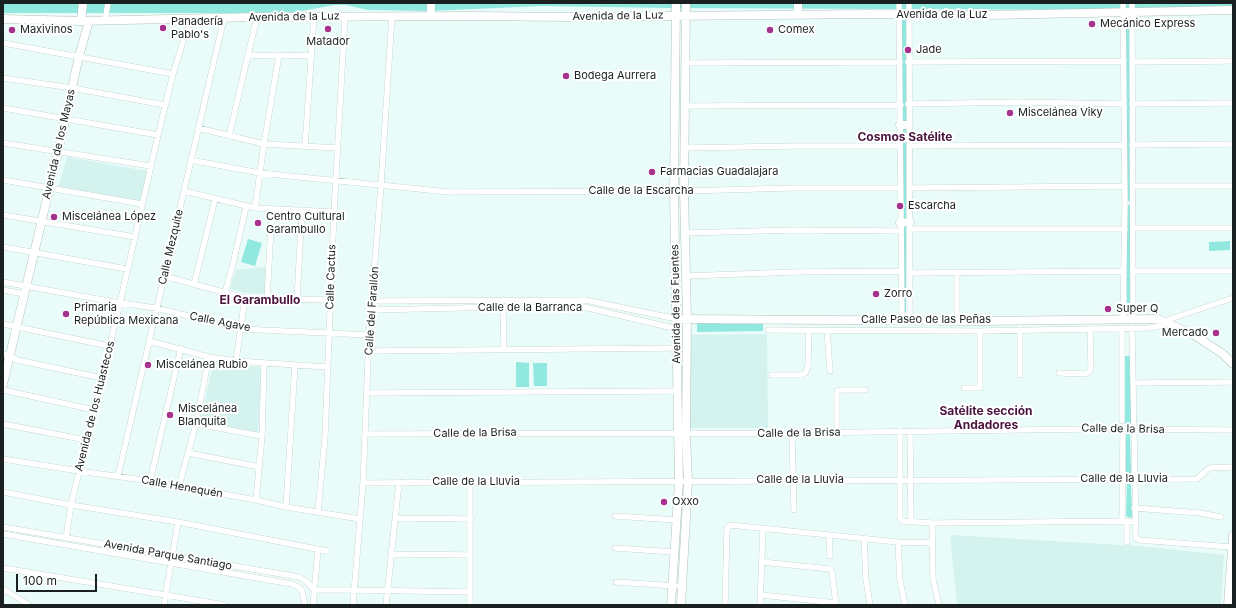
<!DOCTYPE html>
<html>
<head>
<meta charset="utf-8">
<style>
	body { margin:0 }
	#map { position:relative; width:1236px; height:608px; overflow:hidden; background:#e9fcfa; font-family:Inter,sans-serif }
	canvas { display:block }
	.frame { position:absolute; inset:0; border:4px solid #19201f; pointer-events:none }
	.scale { position:absolute; left:16px; top:574px; width:81px; height:18px; box-sizing:border-box; border:2px solid #19201f; border-top:0; padding-left:5px; font-size:12px; line-height:14px; white-space:nowrap; color:#19201f; -webkit-text-stroke:3px #fff; paint-order:stroke }
</style>
</head>
<body>
<div id="map">
<canvas width="1236" height="608"></canvas>
<div class="frame"></div>
<div class="scale">100 m</div>
</div>
<script>
const context = document.querySelector('canvas').getContext('2d');
context.lineJoin = 'round';
function paint(path, color) { context.fillStyle = color; context.fill(path, 'evenodd'); }
const toPath = rows => new Path2D(rows.map(r => 'M' + r).join(''));
function strokePath(path, color, width, dash) { context.strokeStyle = color; context.lineWidth = width; context.lineCap = dash ? 'butt' : 'round'; context.setLineDash(dash || []); context.stroke(path); }
function drawText(font, color, halo, rows, align = 'center') {
  context.font = font + ' Inter,sans-serif'; context.lineWidth = 4; context.setLineDash([]); context.textBaseline = 'middle'; context.strokeStyle = halo; context.fillStyle = color; for (const [text, x, y, turn = 0] of rows) {
    context.save(); context.translate(x, y); context.rotate((+turn || 0) * Math.PI / 180); context.textAlign = isNaN(turn) ? turn : align; if (halo) context.strokeText(text, 0, 0); context.fillText(text, 0, 0); context.restore();
  }
}
const built = toPath([
	[67,157,147,171,140,203,58,188],
	[266,267,265,294,246,293,230,289,236,270],
	[767,334,768,428,690,428,689,335],
	[214,360,239,366,262,367,258,432,200,423],
	[950,535,1138,546,1224,555,1221,605,957,605]
]);
const green = toPath([
	[3,3,1233,3,1233,7,1114,10,669,8,543,6,428,11,368,10,346,5,334,5,291,13,3,13],
	[908,17,907,124,901,124,900,18],
	[1130,20,1131,201,1127,201,1125,21],
	[902,129,906,129,906,219,902,219],
	[1127,205,1130,205,1130,305,1127,305],
	[901,227,906,227,906,312,903,313],
	[248,239,262,243,255,266,241,262],
	[1230,241,1230,250,1209,251,1209,242],
	[697,322,720,322,721,324,763,324,763,331,697,332],
	[1123,356,1131,356,1132,424,1125,424],
	[516,362,529,363,529,387,516,387],
	[533,363,547,363,547,386,534,386],
	[1126,434,1130,434,1131,473,1126,474],
	[1127,484,1131,484,1132,516,1131,518,1126,516]
]);
const street = toPath([
	[899,3,902,321],
	[909,3,910,321],
	[1123,3,1125,203,1123,320],
	[1132,3,1133,320],
	[105,21,108,3],
	[3,43,173,74],
	[248,56,279,55,311,56],
	[908,62,1124,61],
	[1132,62,1233,61],
	[686,63,900,62],
	[3,78,72,88,165,105],
	[908,104,1018,102,1124,104],
	[1132,104,1233,103],
	[685,106,901,105],
	[3,108,158,135],
	[198,128,264,144,338,148],
	[229,136,257,17],
	[3,143,151,166],
	[1132,145,1233,144],
	[305,146,314,17],
	[910,146,1124,145],
	[685,148,795,146,900,146],
	[190,160,260,173,449,192,684,191,793,188,900,188],
	[3,180,142,204],
	[1133,186,1233,186],
	[910,188,1125,186],
	[184,191,255,208,334,212],
	[255,208,264,144,279,55],
	[3,215,135,237],
	[1133,228,1233,228],
	[910,229,1125,229],
	[685,233,794,230,900,231],
	[3,247,127,269],
	[1134,271,1233,271],
	[957,272,957,321],
	[911,273,1124,271],
	[164,276,245,298,330,300],
	[686,276,796,272,901,271],
	[3,282,120,303,156,308,241,329,369,335],
	[194,285,215,199],
	[3,290,24,294],
	[225,292,232,268,246,207],
	[267,299,272,209],
	[297,299,302,210],
	[373,301,585,300,677,319],
	[503,307,504,350],
	[371,310,503,307,584,307,677,329],
	[3,324,109,346],
	[1132,328,1136,538,1139,540,1231,547],
	[768,330,980,331,1149,328,1159,326,1164,321,1233,298],
	[827,330,830,371],
	[149,341,209,357,236,361,327,367],
	[368,351,678,348],
	[3,354,10,356,17,360,102,378],
	[236,361,245,298],
	[1059,373,1086,374,1089,372,1091,368,1090,329],
	[772,375,802,375,806,372,808,366,809,330],
	[1020,375,1020,330],
	[1133,383,1233,382],
	[964,388,980,388,980,331],
	[3,390,94,410],
	[367,393,677,391],
	[1122,421,1122,328],
	[3,424,86,440],
	[196,424,262,436],
	[900,431,900,518,903,521,932,523,1135,521],
	[910,431,911,522],
	[837,432,837,391,841,390,865,390],
	[792,433,794,510],
	[365,434,792,433,1092,429,1233,430],
	[188,453,260,467],
	[3,459,79,471,150,481,256,500,286,507,360,519],
	[118,476,224,18],
	[150,481,181,348],
	[470,482,470,605],
	[363,483,1197,479,1209,468,1233,467],
	[179,486,196,424,209,357],
	[3,492,71,505,178,522,327,551],
	[256,500,262,436,264,364],
	[286,507,295,365],
	[1134,508,1200,513,1221,517],
	[318,512,325,437,334,212,345,17],
	[615,516,676,520],
	[396,518,471,519],
	[1122,521,1123,429],
	[932,523,933,579,939,605],
	[3,527,299,577,307,582,314,590],
	[3,534,292,584,298,587,302,591,305,605],
	[829,535,830,556],
	[66,538,71,505,120,303,158,135,173,74,190,19],
	[864,538,866,580,870,605],
	[898,542,900,581,905,605],
	[1127,542,1127,521],
	[615,548,674,552],
	[392,554,470,555],
	[762,562,830,569,832,572,836,605],
	[3,568,225,605],
	[616,582,676,586],
	[3,589,29,605],
	[314,590,355,590,470,592],
	[761,595,836,603],
	[164,605,178,522],
	[313,605,318,549],
	[353,605,363,483,369,335,381,185,392,16],
	[386,605,399,482],
	[725,605,727,529,730,525,898,542,932,543],
	[760,605,763,528]
]);
const secondary = toPath([
	[431,3,431,16],
	[798,14,798,3],
	[3,19,81,21,257,17,473,16,567,17,868,14,989,15,1233,10],
	[81,21,83,3],
	[900,125,909,125],
	[900,223,910,222],
	[682,319,980,321,1158,319,1194,335,1223,354,1233,364],
	[3,384,58,152,79,56,89,21],
	[671,605,679,482,674,191,676,3],
	[681,605,688,482,686,433,687,319,684,191,686,3],
	[1228,605,1233,535]
]);
const markers = [
	[1092,24,4,"#a5338e"],
	[163,28,4,"#a5338e"],
	[328,29,4,"#a5338e"],
	[12,30,4,"#a5338e"],
	[770,30,4,"#a5338e"],
	[908,50,4,"#a5338e"],
	[566,76,4,"#a5338e"],
	[1010,113,4,"#a5338e"],
	[652,172,4,"#a5338e"],
	[900,206,4,"#a5338e"],
	[54,217,4,"#a5338e"],
	[258,223,4,"#a5338e"],
	[876,294,4,"#a5338e"],
	[1108,309,4,"#a5338e"],
	[66,314,4,"#a5338e"],
	[1216,333,4,"#a5338e"],
	[148,365,4,"#a5338e"],
	[170,415,4,"#a5338e"],
	[664,502,4,"#a5338e"]
];
const streetNames = [
	["Avenida de la Luz",942,15],
	["Avenida de la Luz",618,16,-1],
	["Avenida de la Luz",294,17,-1],
	["Avenida de los Mayas",59,144,-77],
	["Calle de la Escarcha",641,191],
	["Calle Mezquite",171,247,-77],
	["Calle Cactus",331,277,-88],
	["Avenida de las Fuentes",676,304,-91],
	["Calle de la Barranca",530,308],
	["Calle del Farallón",372,311,-86],
	["Calle Paseo de las Peñas",926,320],
	["Calle Agave",220,322,11],
	["Avenida de los Huastecos",95,406,-76],
	["Calle de la Brisa",1123,429,1],
	["Calle de la Brisa",475,433,-1],
	["Calle de la Brisa",799,433,-1],
	["Calle de la Lluvia",1124,479],
	["Calle de la Lluvia",800,480],
	["Calle de la Lluvia",476,482],
	["Calle Henequén",182,487,10],
	["Avenida Parque Santiago",168,555,10]
];
const poiNames = [
	["Panadería",171,22],
	["Pablo's",171,35],
	["Mecánico Express",1100,24],
	["Maxivinos",20,30],
	["Comex",778,30],
	["Matador",328,42,"center"],
	["Jade",916,50],
	["Bodega Aurrera",574,76],
	["Miscelánea Viky",1018,113],
	["Farmacias Guadalajara",660,172],
	["Escarcha",908,206],
	["Miscelánea López",62,217],
	["Centro Cultural",266,217],
	["Garambullo",266,230],
	["Zorro",884,294],
	["Primaria",74,308],
	["República Mexicana",74,321],
	["Super Q",1116,309],
	["Mercado",1208,333,"right"],
	["Miscelánea Rubio",156,365],
	["Miscelánea",178,409],
	["Blanquita",178,422],
	["Oxxo",672,502]
];
const neighbourhoodNames = [
	["Cosmos Satélite",905,137],
	["El Garambullo",260,300],
	["Satélite sección",986,411],
	["Andadores",986,425]
];
paint(built, '#d4f2ee');
paint(green, '#90e8de');
strokePath(street, '#b0c3c0', 6);
strokePath(secondary, '#b0c3c0', 9);
strokePath(street, '#fff', 5.5);
strokePath(secondary, '#fff', 8);
for (const [x, y, r, color] of markers) { const dot = new Path2D(); dot.arc(x, y, r, 0, 2 * Math.PI); context.fillStyle = color; context.fill(dot); strokePath(dot, '#fff', 1.5); }
drawText('11px', '#19201f', '#fff', streetNames);
drawText('11px', '#19201f', '#fff', poiNames, 'left');
drawText('bold 12px', '#4a143f', '#fff', neighbourhoodNames);
</script>
</body>
</html>
